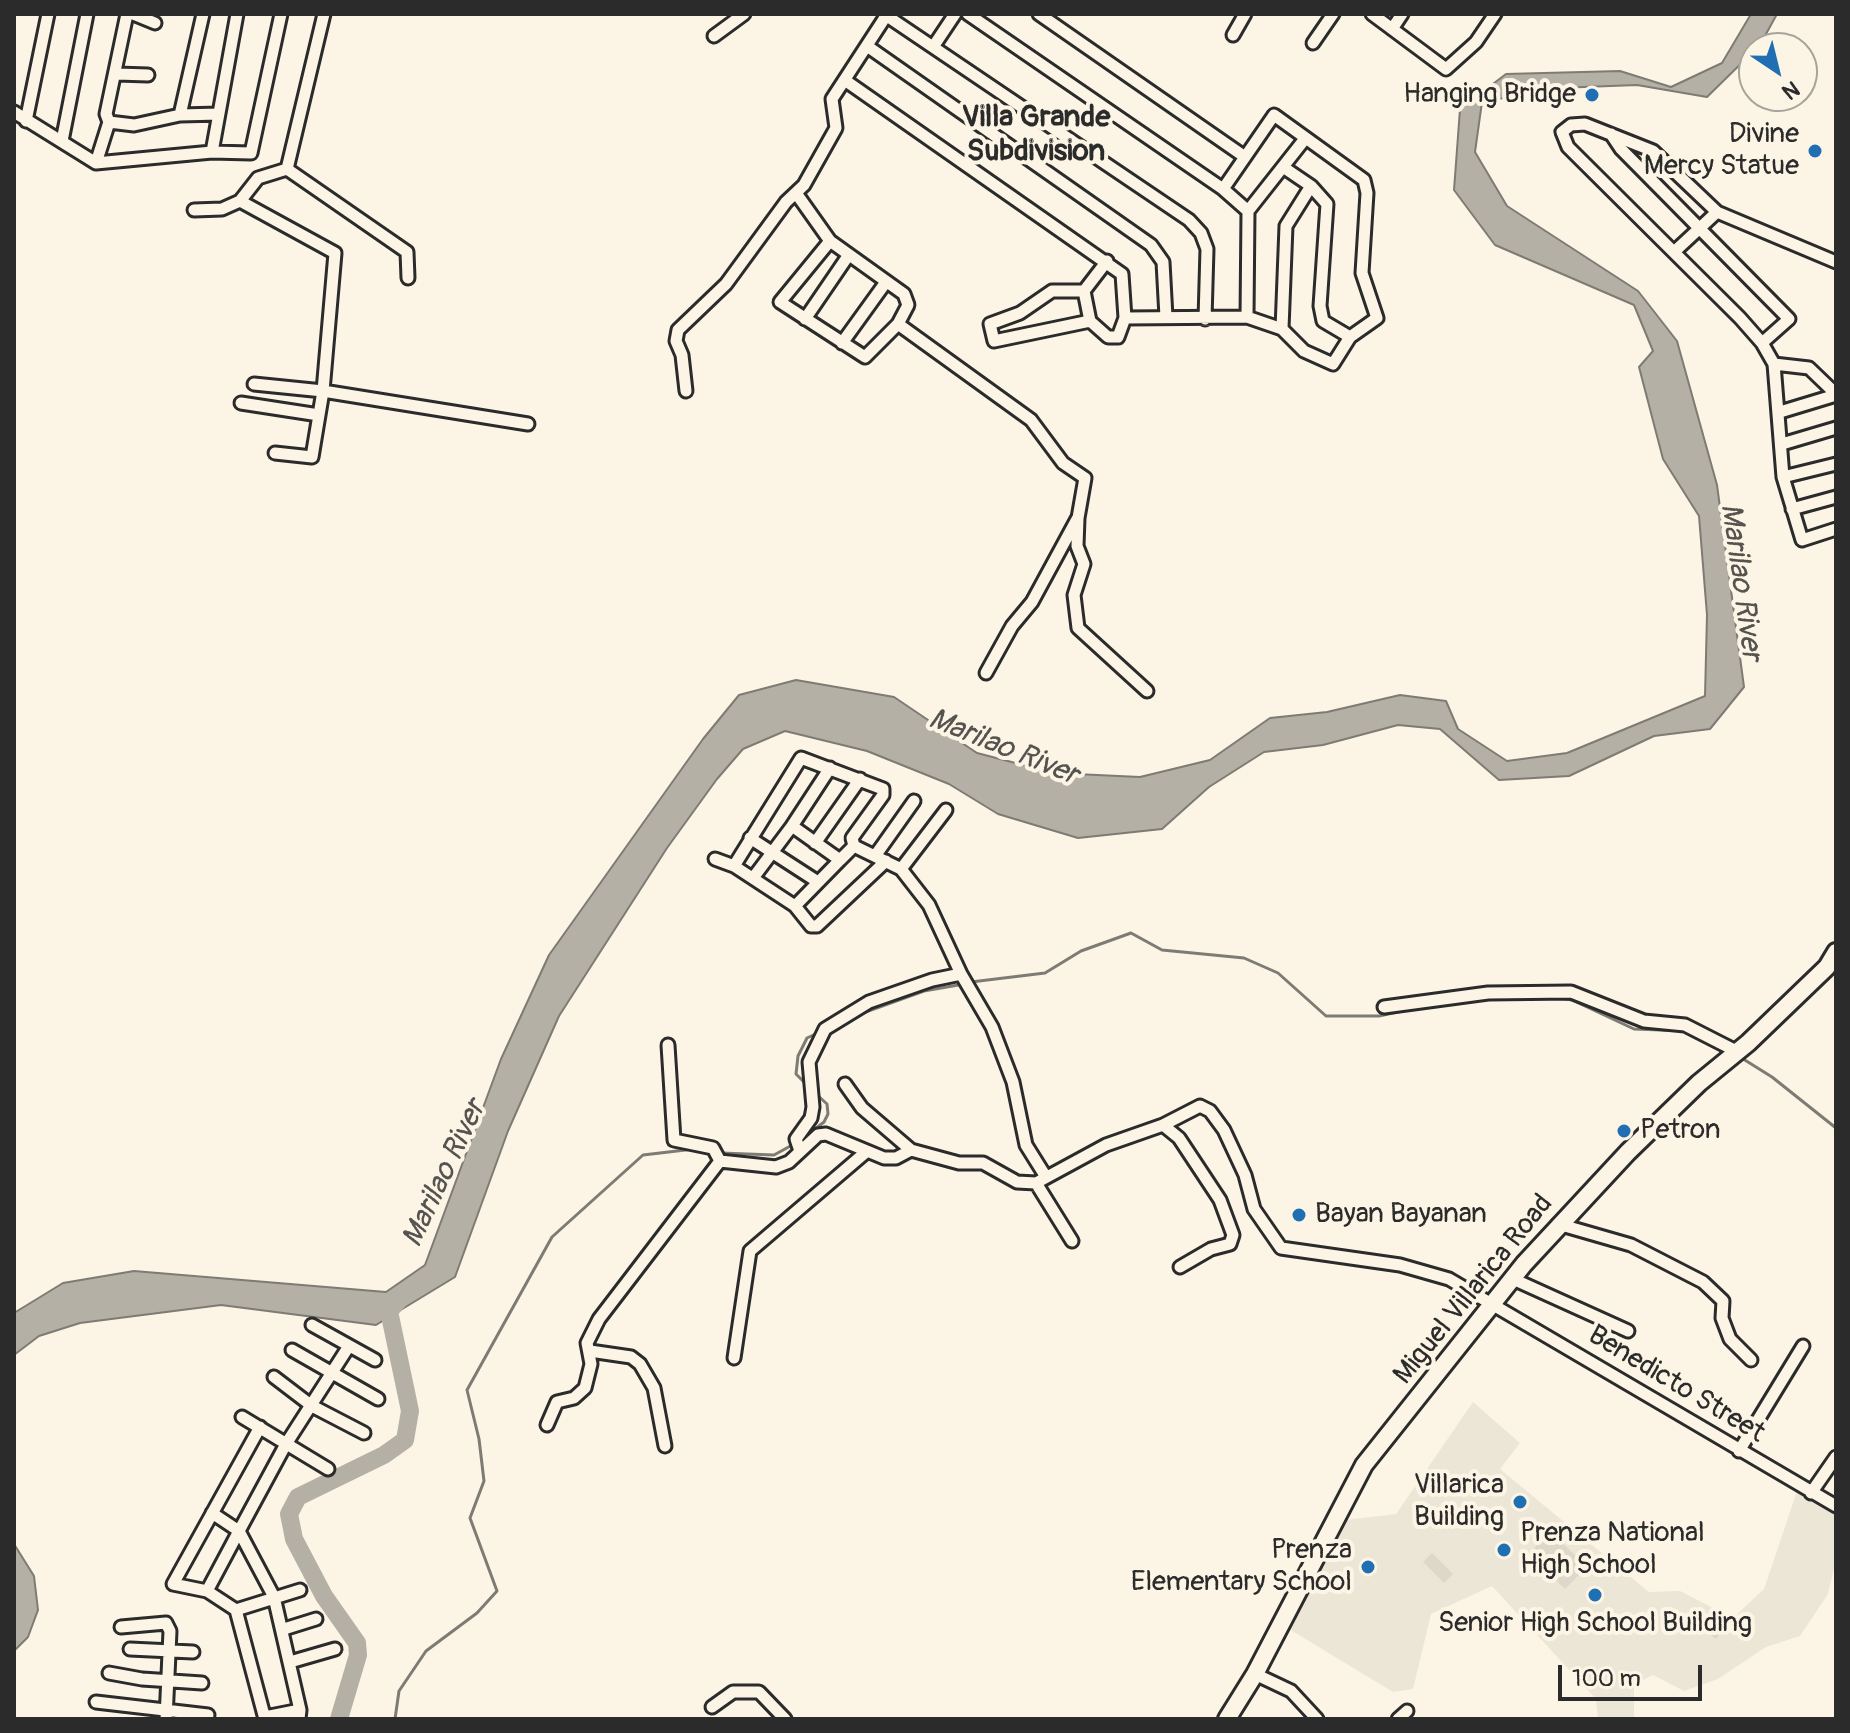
<!DOCTYPE html>
<html>
<head>
<meta charset="utf-8">
<style>
	body { margin:0 }
	#map { position:relative; width:1850px; height:1733px; overflow:hidden; background:#fcf5e5; font-family:Pangolin,sans-serif }
	canvas { display:block }
	.frame { position:absolute; inset:0; border:16px solid #2b2b2b; pointer-events:none }
	.north { position:absolute; left:1738px; top:32px; width:80px; height:80px; box-sizing:border-box; background:#fcf5e5; border:2px solid #a8a49b; border-radius:50%; rotate:145deg; font-size:22px; font-weight:700; line-height:32px; text-align:center; color:#2b2b2b }
	.north::after { content:''; display:block; margin:auto; width:28px; height:36px; background:#1f6fb2; clip-path:polygon(50% 0,100% 100%,50% 72%,0 100%) }
	.scale { position:absolute; left:1558px; top:1665px; width:144px; height:36px; box-sizing:border-box; border:4px solid #2b2b2b; border-top:0; padding-left:10px; font-size:24px; line-height:28px; white-space:nowrap; color:#2b2b2b; -webkit-text-stroke:6px #fcf5e5; paint-order:stroke }
</style>
</head>
<body>
<div id="map">
<canvas width="1850" height="1733"></canvas>
<div class="frame"></div>
<div class="north">N</div>
<div class="scale">100 m</div>
</div>
<script>
const context = document.querySelector('canvas').getContext('2d');
context.lineJoin = 'round';
function paint(path, color) { context.fillStyle = color; context.fill(path, 'evenodd'); }
const toPath = rows => new Path2D(rows.map(r => 'M' + r).join(''));
function strokePath(path, color, width, dash) { context.strokeStyle = color; context.lineWidth = width; context.lineCap = dash ? 'butt' : 'round'; context.setLineDash(dash || []); context.stroke(path); }
function drawText(font, color, halo, rows, align = 'center') {
  context.font = font + ' Pangolin,sans-serif'; context.lineWidth = 8; context.setLineDash([]); context.textBaseline = 'middle'; context.strokeStyle = halo; context.fillStyle = color; for (const [text, x, y, turn = 0] of rows) {
    context.save(); context.translate(x, y); context.rotate((+turn || 0) * Math.PI / 180); context.textAlign = isNaN(turn) ? turn : align; if (halo) context.strokeText(text, 0, 0); context.fillText(text, 0, 0); context.restore();
  }
}
const built = toPath([
	[1473,1402,1520,1443,1500,1469,1649,1592,1680,1591,1733,1618,1764,1589,1798,1488,1836,1508,1836,1560,1828,1594,1800,1636,1766,1647,1718,1679,1684,1691,1653,1675,1634,1685,1634,1719,1598,1719,1596,1699,1492,1586,1431,1614,1413,1689,1393,1692,1289,1629,1345,1520,1396,1514]
]);
const green = toPath([
	[1550,1531,1587,1567,1565,1589,1529,1554],
	[1432,1553,1453,1574,1444,1583,1423,1562],
	[1719,1615,1730,1623,1716,1639,1706,1631]
]);
const water = toPath([
	[1751,14,1777,14,1760,45,1707,97,1637,85,1558,88,1482,102,1475,152,1507,206,1638,291,1677,341,1717,485,1744,687,1710,729,1654,736,1569,776,1499,780,1440,729,1398,725,1323,745,1264,752,1209,787,1162,829,1078,838,998,814,949,784,867,751,785,731,743,749,717,779,667,848,559,1016,508,1131,455,1277,376,1325,221,1305,80,1323,39,1336,14,1355,14,1313,63,1283,134,1271,386,1292,425,1265,501,1059,549,955,703,739,739,695,796,680,894,697,977,753,1054,773,1140,777,1210,760,1270,718,1327,712,1400,695,1446,701,1458,729,1507,761,1567,753,1705,696,1707,615,1699,516,1663,459,1639,367,1653,351,1634,305,1495,245,1454,190,1460,109,1506,74,1620,71,1671,87,1722,63,1751,14],
	[14,1544,34,1576,38,1610,28,1637,14,1651,14,1544]
]);
const stream = toPath([
	[971,982,1045,973,1081,951,1131,933,1162,950,1244,958,1278,973,1326,1016,1379,1016,1416,1008],
	[1554,997,1572,1000,1634,1029,1687,1031],
	[860,1014,924,991,964,984],
	[1740,1057,1772,1077,1836,1128],
	[807,1085,796,1074,798,1056,807,1038,820,1032],
	[801,1140,824,1122,828,1114,827,1104,815,1093],
	[721,1153,774,1155,794,1144],
	[395,1719,399,1691,426,1651,477,1613,497,1591,470,1518,484,1481,479,1439,467,1390,552,1237,643,1155,694,1149]
]);
const river = toPath([
	[339,1719,358,1655,357,1643,324,1596,294,1539,289,1514,298,1497,384,1455,405,1440,410,1411,389,1311,399,1300]
]);
const street = toPath([
	[133,14,155,23],
	[884,14,1189,220,1201,233,1207,249,1205,319],
	[968,14,1223,189,1248,211,1247,317],
	[1039,14,1245,157],
	[1372,14,1446,69,1476,42,1495,14],
	[1392,29,1402,14],
	[1233,35,1245,14],
	[714,36,744,14],
	[1313,43,1333,14],
	[867,46,1151,245,1163,262,1166,317],
	[933,47,955,14],
	[117,74,148,75],
	[846,81,1122,274,1125,318,1118,337,1108,337,1090,321,994,341,990,324,1020,313,1052,291,1084,291,1090,321],
	[14,112,96,163,212,152,251,153,281,14],
	[180,115,203,14],
	[26,121,48,14],
	[109,122,134,125,180,115,219,114],
	[1611,134,1621,149,1789,319,1762,343],
	[62,141,87,14],
	[212,152,237,14],
	[96,163,109,122,106,114,127,14],
	[1283,167,1311,186,1327,204,1320,306,1323,321,1350,337],
	[287,169,258,178,240,201,335,253,323,391,528,424],
	[287,169,407,252,408,278],
	[287,169,324,14],
	[1223,189,1274,115,1364,180,1367,193,1362,273,1377,318,1350,337,1333,364,1304,351,1282,329,1286,226,1311,186],
	[796,193,830,241,904,294,908,305,898,324,1031,420,1063,463,1085,478,1078,518,1077,546,1084,564,1074,595,1078,628,1147,691],
	[194,210,222,209,240,201],
	[1248,211,1304,140],
	[830,241,780,302,865,357,898,324],
	[1674,252,1717,212],
	[1836,262,1717,212,1653,151,1585,124,1571,125,1562,132,1568,147,1740,318,1762,343,1774,364,1809,368,1836,394],
	[1084,291,1107,261],
	[1125,318,1247,317,1282,329],
	[805,319,848,256],
	[842,343,886,282],
	[1774,364,1783,477,1802,540,1836,529],
	[254,384,323,391,312,457,275,453],
	[686,391,682,355,676,341,678,330,726,284,786,202,804,185,836,128,832,99,886,16],
	[241,403,319,415],
	[1780,412,1836,395],
	[1782,444,1836,428],
	[1783,477,1836,464],
	[1792,509,1836,497],
	[986,673,1012,626,1032,602,1077,519],
	[792,826,830,768],
	[750,838,818,882],
	[815,843,860,779],
	[875,856,914,801],
	[715,859,734,866,795,906,840,860],
	[734,866,801,758,883,789,883,795,852,838,854,846],
	[901,869,946,810],
	[753,878,792,826,840,860,854,846,901,869,929,905,961,974,992,1027,1013,1082,1026,1145,1046,1177],
	[795,906,811,926,817,926,886,861],
	[1384,1007,1488,993,1571,992,1644,1021,1685,1025,1738,1052],
	[668,1045,674,1140,713,1148,720,1161],
	[845,1084,862,1108,911,1150],
	[1163,1125,1179,1138,1220,1200,1233,1235,1230,1244,1211,1249,1180,1267],
	[800,1151,796,1139,811,1118,813,1107,809,1062,825,1029,869,1002,932,980,961,974],
	[1036,1183,1072,1241],
	[1558,1224,1631,1245,1703,1282,1723,1301,1722,1318,1730,1339,1751,1360],
	[1513,1279,1628,1331],
	[312,1325,375,1360],
	[292,1350,378,1399],
	[590,1351,631,1357,640,1364,654,1388,665,1446],
	[734,1358,750,1251,866,1152],
	[274,1377,312,1406,364,1433],
	[242,1417,328,1469],
	[547,1425,557,1402,574,1398,585,1388,591,1364,587,1343,599,1319,720,1161,776,1167,789,1162,818,1135,826,1134,884,1158,896,1158,911,1150,959,1163,983,1163,1017,1182,1036,1183,1106,1145,1163,1125,1200,1106,1210,1111,1224,1130,1245,1175,1254,1209,1281,1248,1400,1265,1449,1279,1836,1506],
	[260,1427,173,1584,207,1591,236,1610,265,1719],
	[1739,1451,1803,1346],
	[1811,1493,1836,1457],
	[207,1591,239,1531,212,1513],
	[236,1610,300,1590],
	[121,1627,166,1623,170,1631,166,1719],
	[284,1629,316,1619],
	[130,1649,193,1652],
	[290,1662,335,1649],
	[109,1673,142,1679,202,1683],
	[1255,1674,1291,1691,1317,1719],
	[96,1702,208,1715],
	[712,1707,733,1692,759,1692,785,1719],
	[265,1717,300,1710],
	[299,1719,300,1710,274,1597,239,1531,286,1444,349,1346],
	[1398,1719,1407,1711]
]);
const secondary = toPath([
	[1227,1719,1255,1674,1364,1465,1524,1264,1628,1152,1699,1083,1748,1043,1827,967,1836,952]
]);
const markers = [
	[1592,95,8,"#1f6fb2"],
	[1815,151,8,"#1f6fb2"],
	[1624,1131,8,"#1f6fb2"],
	[1299,1215,8,"#1f6fb2"],
	[1520,1502,8,"#1f6fb2"],
	[1504,1550,8,"#1f6fb2"],
	[1368,1567,8,"#1f6fb2"],
	[1595,1595,8,"#1f6fb2"]
];
const poiNames = [
	["Hanging Bridge",1576,95],
	["Divine",1799,135],
	["Mercy Statue",1799,167],
	["Petron",1640,1131,"left"],
	["Bayan Bayanan",1315,1215,"left"],
	["Villarica",1504,1486],
	["Building",1504,1518],
	["Prenza National",1520,1534,"left"],
	["High School",1520,1566,"left"],
	["Prenza",1352,1551],
	["Elementary School",1352,1583],
	["Senior High School Building",1595,1624,"center"]
];
const streetNames = [
	["Miguel Villarica Road",1474,1290,-51],
	["Benedicto Street",1676,1385,31]
];
const neighbourhoodNames = [
	["Villa Grande",1036,118],
	["Subdivision",1036,152]
];
const waterNames = [
	["Marilao River",1740,582,82],
	["Marilao River",1003,748,22],
	["Marilao River",445,1174,-65]
];
paint(built, '#ece6d7');
paint(green, '#ded8ca');
paint(water, '#b4b0a5');
strokePath(water, '#7d7b74', 2);
strokePath(stream, '#7d7b74', 3);
strokePath(river, '#b4b0a5', 18);
strokePath(street, '#2b2b2b', 17);
strokePath(secondary, '#2b2b2b', 22);
strokePath(street, '#fcf5e5', 11);
strokePath(secondary, '#fcf5e5', 16);
for (const [x, y, r, color] of markers) { const dot = new Path2D(); dot.arc(x, y, r, 0, 2 * Math.PI); context.fillStyle = color; context.fill(dot); strokePath(dot, '#fcf5e5', 3); }
drawText('28px', '#2b2b2b', '#fcf5e5', poiNames, 'right');
drawText('28px', '#2b2b2b', '#fcf5e5', streetNames);
drawText('bold 30px', '#2b2b2b', '#fcf5e5', neighbourhoodNames);
drawText('italic 30px', '#545350', '#fcf5e5', waterNames);
</script>
</body>
</html>
